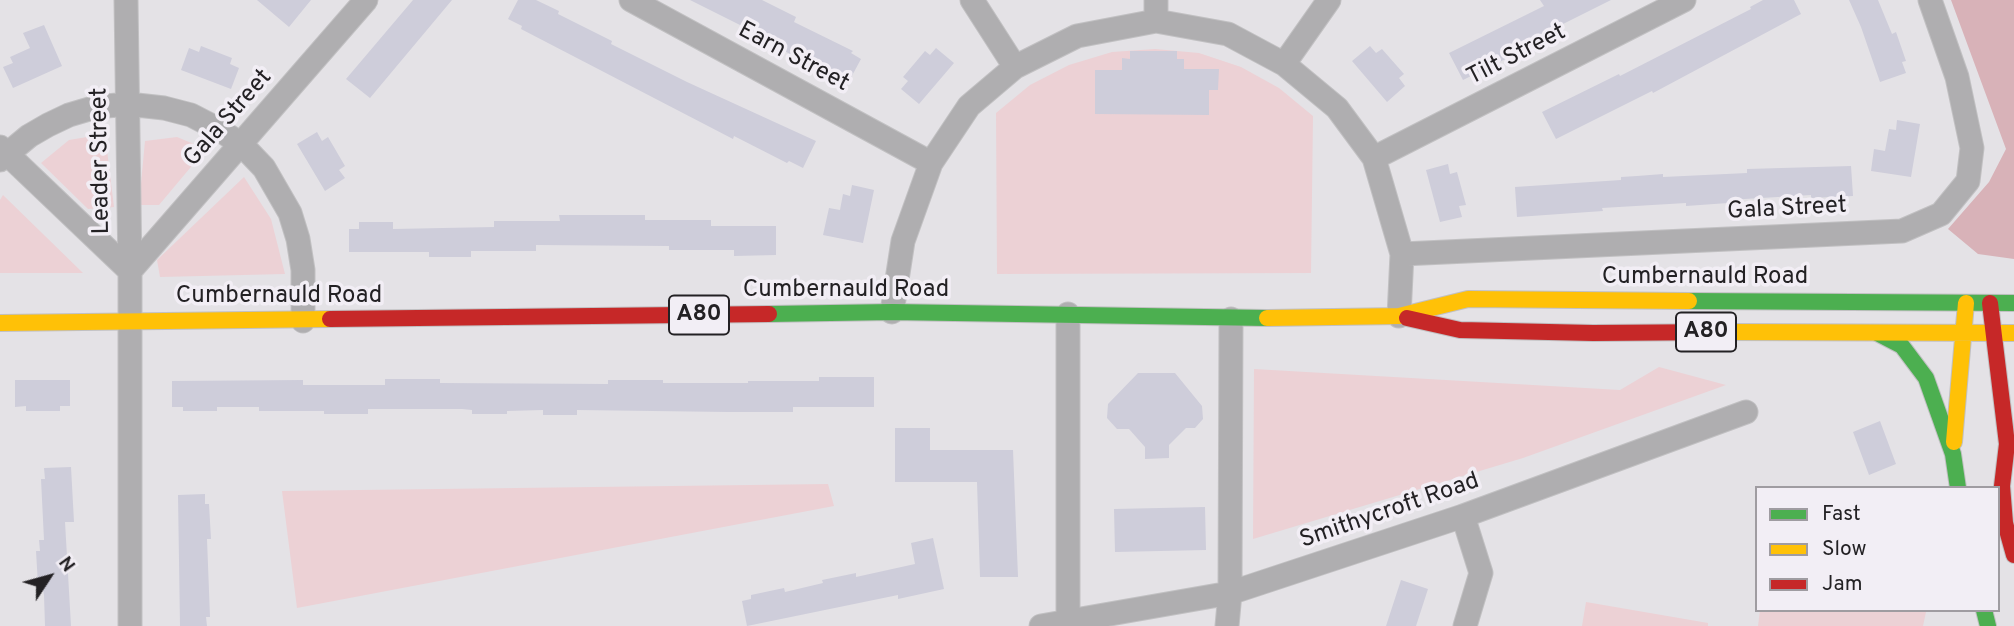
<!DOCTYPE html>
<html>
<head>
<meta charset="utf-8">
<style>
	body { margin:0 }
	#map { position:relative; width:2014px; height:626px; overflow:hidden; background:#e4e2e6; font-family:Overpass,sans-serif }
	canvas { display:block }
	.legend { position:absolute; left:1755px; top:486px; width:245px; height:126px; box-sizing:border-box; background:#f2eef5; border:2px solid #9f9ca1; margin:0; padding:9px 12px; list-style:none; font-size:21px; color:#232124 }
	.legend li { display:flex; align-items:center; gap:14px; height:35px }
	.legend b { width:35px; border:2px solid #9f9ca1 }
	.north { position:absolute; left:14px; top:542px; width:70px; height:70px; -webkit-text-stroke:5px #f2eef5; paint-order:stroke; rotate:54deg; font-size:19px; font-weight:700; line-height:28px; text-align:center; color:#232124 }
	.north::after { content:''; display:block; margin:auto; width:24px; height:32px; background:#232124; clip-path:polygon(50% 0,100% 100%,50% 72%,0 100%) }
</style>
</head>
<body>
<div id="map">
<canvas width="2014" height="626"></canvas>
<ul class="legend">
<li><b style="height:9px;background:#4caf50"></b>Fast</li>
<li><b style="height:9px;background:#ffc107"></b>Slow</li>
<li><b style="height:9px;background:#c62828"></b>Jam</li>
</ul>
<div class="north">N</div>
</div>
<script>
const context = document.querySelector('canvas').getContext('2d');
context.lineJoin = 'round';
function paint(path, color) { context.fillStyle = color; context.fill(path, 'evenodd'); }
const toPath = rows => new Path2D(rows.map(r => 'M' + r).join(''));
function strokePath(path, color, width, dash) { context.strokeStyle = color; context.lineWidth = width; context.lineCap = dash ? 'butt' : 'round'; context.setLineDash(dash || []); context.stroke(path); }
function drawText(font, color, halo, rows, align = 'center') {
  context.font = font + ' Overpass,sans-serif'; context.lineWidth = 7; context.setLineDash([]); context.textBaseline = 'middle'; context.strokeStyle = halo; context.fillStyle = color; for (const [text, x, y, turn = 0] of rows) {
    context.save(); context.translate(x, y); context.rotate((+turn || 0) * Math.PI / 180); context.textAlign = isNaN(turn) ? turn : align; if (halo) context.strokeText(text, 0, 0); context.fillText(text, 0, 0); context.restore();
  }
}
const green = toPath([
	[1155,49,1199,53,1241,67,1279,88,1313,116,1311,273,997,274,996,113,1030,85,1069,65,1112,52],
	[105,134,114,207,88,209,41,163,69,140],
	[177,137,206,149,159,205,139,205,145,141],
	[244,177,271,219,285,274,160,277,157,260],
	[3,195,83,273,0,273,0,200],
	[1659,367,1726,385,1523,458,1253,539,1254,369,1620,390],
	[828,484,834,506,297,608,282,491],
	[1586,602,1708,623,1708,626,1582,626],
	[1760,610,1917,610,1926,612,1923,626,1758,626]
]);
const forest = toPath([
	[1951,0,2014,0,2014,259,1978,254,1948,229,1989,182,2006,149]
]);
const building = toPath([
	[257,0,311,0,289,27],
	[413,0,452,0,370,98,346,79],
	[518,0,536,0,559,11,558,14,612,41,611,44,687,82,816,141,803,168,789,161,787,163,734,136,733,139,521,29,522,26,508,19],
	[690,0,762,0,796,17,794,22,853,51,851,53,861,59,847,85,757,36,758,34],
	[1540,0,1611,0,1537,37,1540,42,1463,80,1449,53,1544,6],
	[1763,0,1794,0,1801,14,1653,93,1652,91,1556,139,1542,112,1619,74,1620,76,1751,9,1750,7],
	[1849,0,1878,0,1892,34,1896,32,1906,61,1902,62,1906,73,1880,82,1861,27],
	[44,25,62,66,13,88,3,67,13,63,10,57,30,48,23,33],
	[201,46,232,58,230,64,239,68,231,89,181,70,189,48,199,52],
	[1370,46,1376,53,1382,49,1404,74,1399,78,1405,86,1387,102,1352,61],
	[936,48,954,63,919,104,901,89,908,81,903,77,925,51,930,55],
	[1130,51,1177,51,1177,59,1184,59,1184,69,1219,69,1218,90,1209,90,1209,115,1095,114,1095,70,1122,70,1122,58,1130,59],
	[1897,120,1920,124,1911,177,1871,171,1874,149,1885,151,1889,129,1896,130],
	[317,132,322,141,328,137,345,166,339,170,345,178,325,191,297,144],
	[1448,164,1450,174,1457,172,1466,205,1459,206,1462,217,1440,222,1426,170],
	[1851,166,1853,196,1811,198,1811,195,1728,200,1728,203,1686,206,1686,203,1602,208,1603,211,1517,217,1515,187,1621,180,1621,177,1637,176,1663,174,1663,177,1747,173,1747,169],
	[852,185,874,190,863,243,823,235,829,208,840,210,843,194,850,196],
	[559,215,645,215,645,220,711,220,711,226,776,226,776,255,734,256,734,250,669,250,669,246,536,245,536,251,471,251,471,257,429,257,429,252,349,252,349,229,359,229,359,222,393,222,393,229,494,227,494,221,560,221],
	[1138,373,1175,373,1202,406,1203,419,1195,428,1186,428,1169,445,1169,458,1145,459,1145,447,1129,429,1117,429,1107,418,1108,404],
	[819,377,874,377,874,407,793,407,793,412,728,412,577,410,577,415,543,415,543,410,507,411,507,414,472,414,472,410,462,409,368,409,368,414,324,414,324,411,259,411,259,407,217,407,217,411,183,411,183,407,172,407,172,381,303,380,303,385,385,385,385,379,440,379,440,383,608,384,608,380,663,380,663,383,748,383,748,381,819,381],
	[15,380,70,380,70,406,60,406,60,411,26,411,26,406,15,407],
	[1880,421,1896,464,1869,475,1853,432],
	[895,428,930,428,930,450,1013,450,1018,577,980,577,977,482,895,482],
	[71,467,74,522,65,522,71,626,45,626,44,595,42,585,38,585,36,551,40,551,39,540,44,540,41,479,45,479,44,468],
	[205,494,205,504,209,504,211,539,207,539,210,617,206,617,207,626,180,626,178,495],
	[1205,507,1206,550,1115,552,1114,509],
	[933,538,944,589,898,599,898,595,747,626,742,601,751,599,751,595,784,588,785,592,823,583,822,580,856,573,856,577,915,564,911,543],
	[1401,580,1428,589,1416,626,1386,626]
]);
const street = toPath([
	[126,0,130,271,130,626],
	[631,0,931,163],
	[972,0,1015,67],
	[1156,0,1156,21],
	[1284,64,1329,0],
	[0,147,130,271,366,0],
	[1374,158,1684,0],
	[0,160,29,136,48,125,69,115,96,107,128,104,164,108,191,115,220,130,242,145,264,168,290,213,298,239,303,270,303,321],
	[1402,254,1902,231,1941,214,1968,181,1972,148,1957,77,1930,0],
	[892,312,903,241,931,163,969,106,1015,67,1077,36,1156,21,1228,34,1284,64,1337,108,1374,158,1402,254,1399,316],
	[1463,516,1481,573,1465,626],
	[1068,621,1068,314],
	[1041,626,1230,593,1463,516,1746,412],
	[1227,626,1230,593,1231,319]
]);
const fast = toPath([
	[1689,301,2014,303],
	[769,314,892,312,1267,318],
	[1877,333,1902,346,1926,378,1953,454,1958,488],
	[1984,610,1988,626]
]);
const slow = toPath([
	[1267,318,1399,316,1468,299,1689,301],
	[0,323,330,319],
	[1725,332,2014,333],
	[1954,442,1966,303]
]);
const jam = toPath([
	[1990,303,2007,444,2002,486,2005,523,2014,555],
	[1407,318,1460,330,1593,333,1725,332],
	[330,319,769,314]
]);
const shields = [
	[699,315,60],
	[1706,332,60]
];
const shieldNames = [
	["A80",699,315],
	["A80",1706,332]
];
const streetNames = [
	["Tilt Street",1517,56,-27],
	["Earn Street",793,58,28],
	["Gala Street",229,119,-49],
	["Leader Street",102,161,-91],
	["Gala Street",1787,210,-3],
	["Cumbernauld Road",1705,278],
	["Cumbernauld Road",846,291],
	["Cumbernauld Road",279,297],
	["Smithycroft Road",1390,512,-19]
];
paint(green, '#ecd1d5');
paint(forest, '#d8b2b8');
paint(building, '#cecdda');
strokePath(street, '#c1c0c2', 25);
strokePath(fast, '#c1c0c2', 18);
strokePath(slow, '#c1c0c2', 18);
strokePath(jam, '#c1c0c2', 18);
strokePath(street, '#afaeb0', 23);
strokePath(fast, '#4caf50', 16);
strokePath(slow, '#ffc107', 16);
strokePath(jam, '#c62828', 16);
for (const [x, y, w] of shields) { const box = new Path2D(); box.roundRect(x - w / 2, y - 19.5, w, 39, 5); context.fillStyle = '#f2eef5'; context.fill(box); strokePath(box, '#232124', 2); }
drawText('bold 23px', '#232124', null, shieldNames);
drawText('24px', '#232124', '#f2eef5', streetNames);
</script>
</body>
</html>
